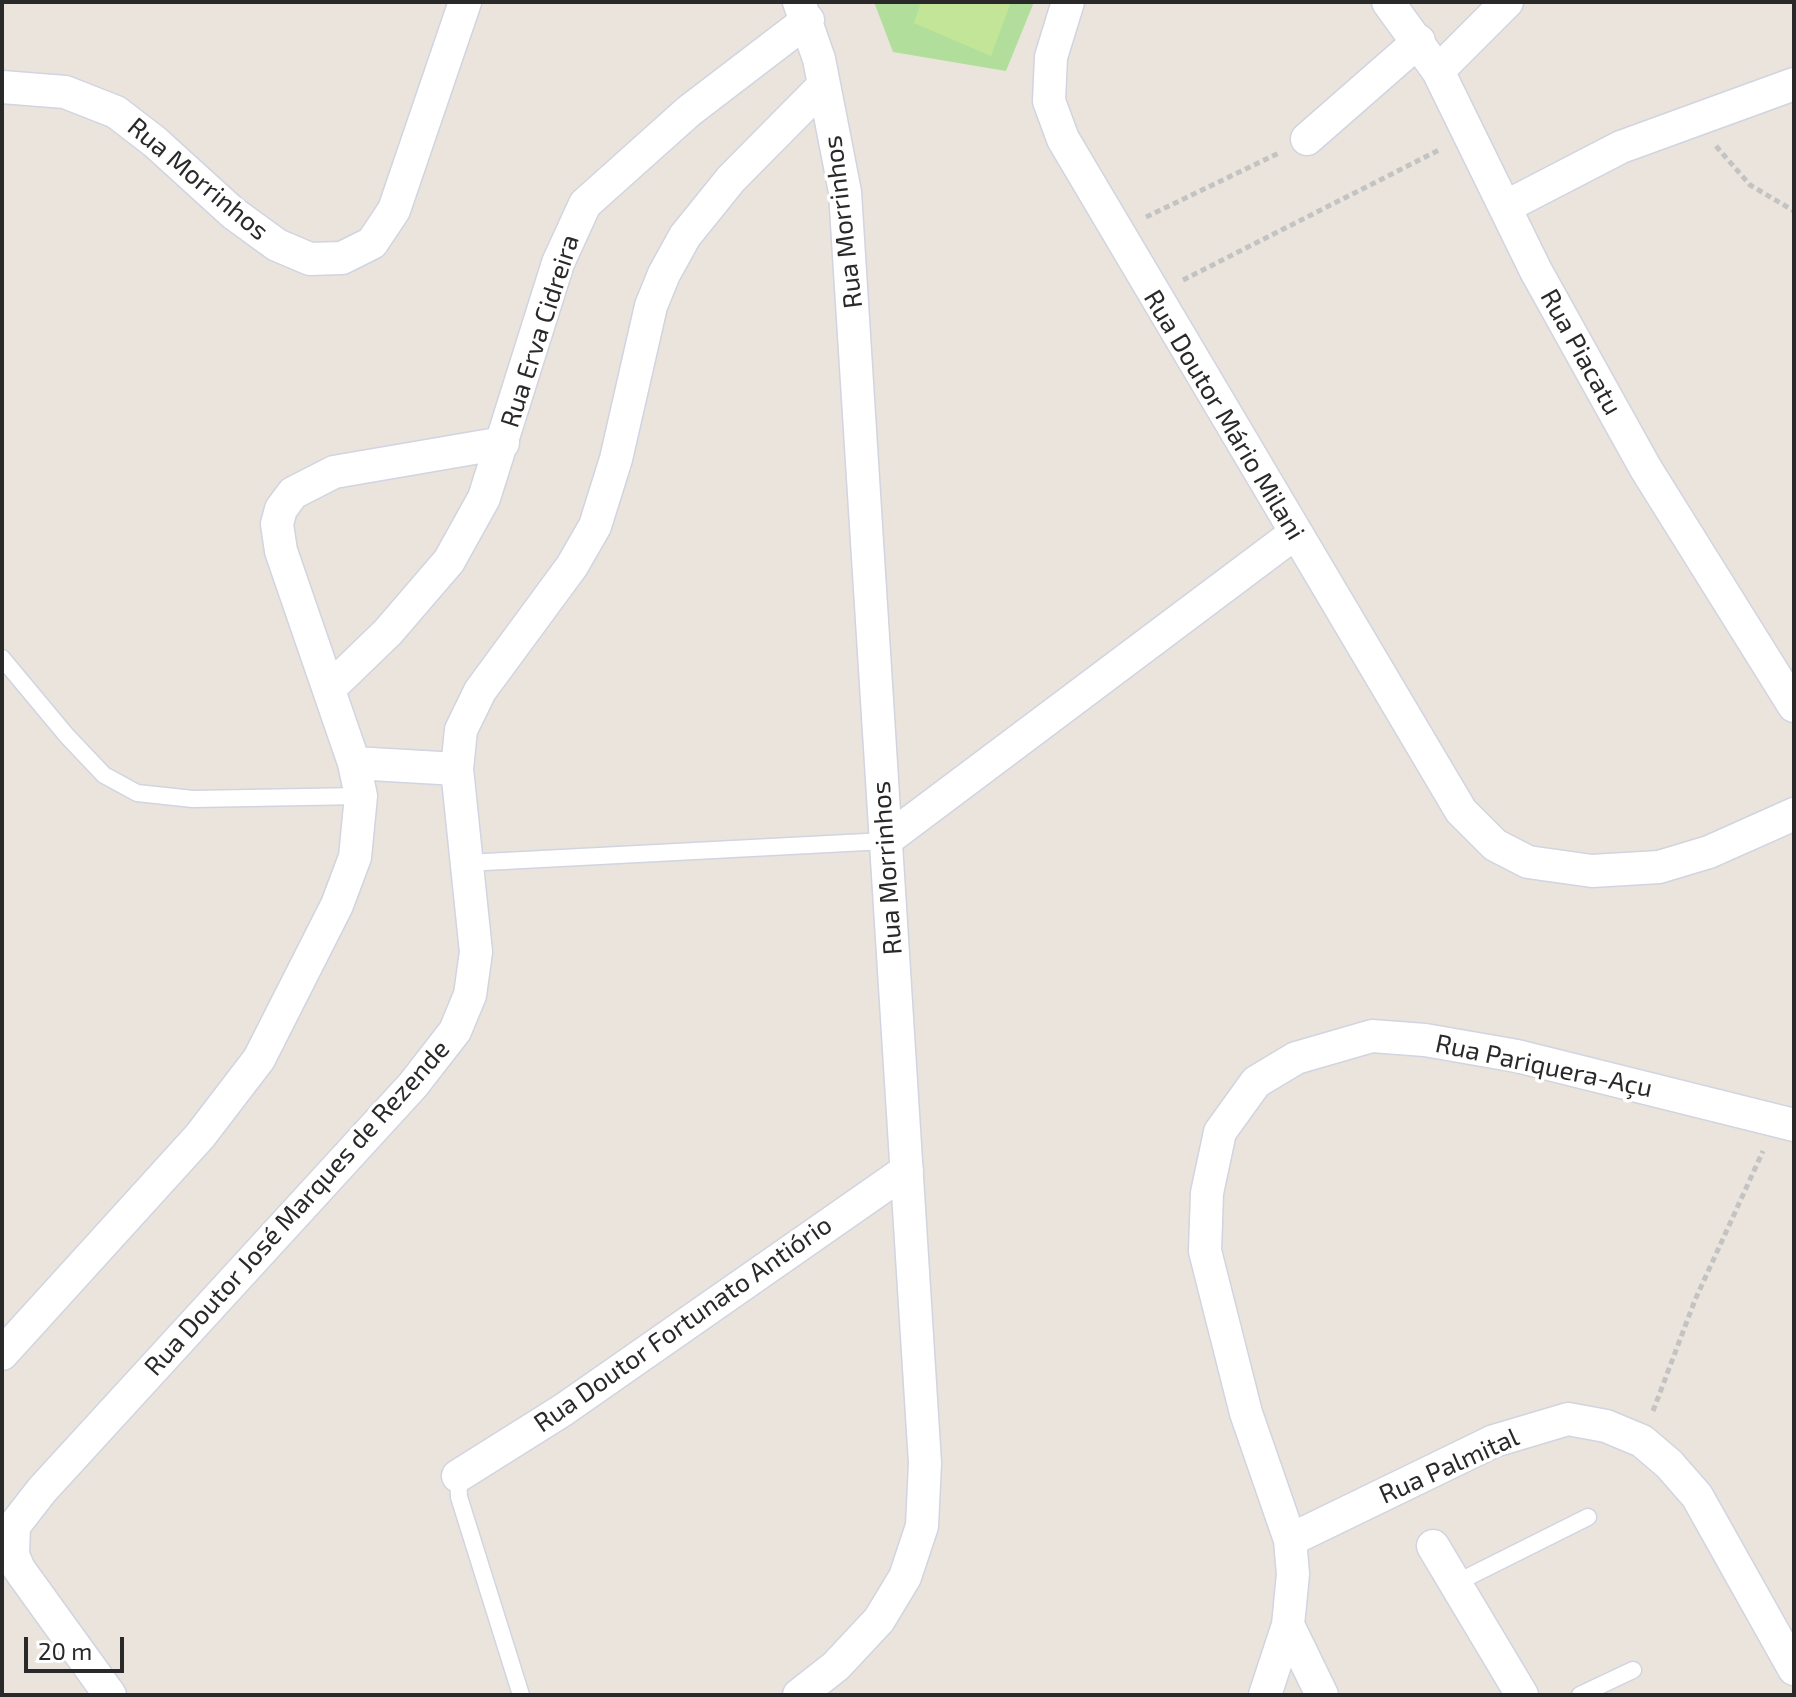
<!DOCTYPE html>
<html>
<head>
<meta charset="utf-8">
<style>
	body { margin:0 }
	#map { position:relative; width:1796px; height:1697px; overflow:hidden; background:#ebe4dc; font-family:"Exo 2",sans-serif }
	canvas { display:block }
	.frame { position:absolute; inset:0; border:4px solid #292929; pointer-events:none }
	.scale { position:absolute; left:24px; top:1637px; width:100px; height:36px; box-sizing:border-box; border:4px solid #292929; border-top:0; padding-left:10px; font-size:24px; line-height:28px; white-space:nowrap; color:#292929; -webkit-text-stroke:6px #fff; paint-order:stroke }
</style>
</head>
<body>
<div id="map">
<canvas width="1796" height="1697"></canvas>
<div class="frame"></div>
<div class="scale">20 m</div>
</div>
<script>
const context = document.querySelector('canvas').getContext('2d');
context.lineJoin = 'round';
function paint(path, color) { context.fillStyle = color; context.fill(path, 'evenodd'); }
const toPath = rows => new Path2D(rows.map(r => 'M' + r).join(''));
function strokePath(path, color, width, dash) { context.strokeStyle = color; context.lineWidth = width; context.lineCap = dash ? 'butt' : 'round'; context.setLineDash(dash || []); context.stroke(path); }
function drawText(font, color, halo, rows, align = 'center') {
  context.font = font + ' "Exo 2",sans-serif'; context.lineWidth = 7; context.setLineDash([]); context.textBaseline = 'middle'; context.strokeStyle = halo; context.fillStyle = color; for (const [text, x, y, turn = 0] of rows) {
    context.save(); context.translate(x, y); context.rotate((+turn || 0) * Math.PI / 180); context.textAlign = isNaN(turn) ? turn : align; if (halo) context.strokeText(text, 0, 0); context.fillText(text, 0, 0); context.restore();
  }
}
const green = toPath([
	[874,2,1034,2,1006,71,893,52]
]);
const pitch = toPath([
	[921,2,1011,2,991,56,914,23]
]);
const path = toPath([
	[1716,146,1750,185,1794,211],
	[1146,217,1281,152],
	[1183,280,1441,149],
	[1653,1411,1695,1300,1763,1151]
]);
const lane = toPath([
	[2,658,67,736,104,775,137,793,193,799,361,796],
	[466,863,885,841],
	[458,1476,459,1497,521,1695],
	[1454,1584,1588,1517],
	[1580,1695,1633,1670]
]);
const street = toPath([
	[1068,2,1051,57,1049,101,1063,139,1461,811,1495,845,1528,862,1592,871,1659,867,1709,852,1794,814],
	[1388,2,1438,71,1536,271,1646,469,1794,706],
	[1438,71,1507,2],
	[2,87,65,92,116,112,155,142,233,213,277,245,310,259,342,258,372,243,394,210,465,2],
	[1307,139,1419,41],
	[1505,207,1621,147,1794,84],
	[329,689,388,632,449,561,484,498,558,263,585,204,689,111,808,20],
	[457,769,354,763,281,551,277,524,281,509,293,493,334,472,503,443],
	[885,841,1294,534],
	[2,1354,200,1136,259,1059,337,905,355,857,361,796,354,763],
	[458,1476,563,1410,907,1170],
	[1290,1540,1246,1413,1205,1251,1207,1193,1220,1132,1256,1082,1296,1058,1372,1036,1425,1040,1517,1056,1794,1125],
	[1433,1546,1522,1695],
	[110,1695,19,1569,13,1555,14,1526,42,1490,413,1085,455,1031,470,995,476,952,457,769,461,730,480,691,572,566,595,526,616,459,651,306,664,274,685,236,731,179,824,85],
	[799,1695,836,1666,879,1620,905,1577,922,1526,925,1463,845,192,819,59,799,2],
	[1265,1695,1288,1625],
	[1322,1695,1288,1625,1293,1574,1290,1540,1494,1441,1568,1419,1606,1426,1642,1441,1669,1464,1697,1496,1794,1669]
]);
const streetNames = [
	["Rua Morrinhos",198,179,40],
	["Rua Morrinhos",843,222,-97],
	["Rua Erva Cidreira",540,331,-72],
	["Rua Piacatu",1581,352,61],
	["Rua Doutor Mário Milani",1224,415,59],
	["Rua Morrinhos",887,868,-94],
	["Rua Pariquera-Açu",1544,1066,12],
	["Rua Doutor José Marques de Rezende",297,1208,-48],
	["Rua Doutor Fortunato Antiório",683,1324,-35],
	["Rua Palmital",1449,1466,-24]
];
paint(green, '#b1df9b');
paint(pitch, '#c3e597');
strokePath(lane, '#d1d4e1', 19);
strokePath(street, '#d1d4e1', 35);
strokePath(path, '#c3c3c3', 5, [6, 4]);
strokePath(lane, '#fff', 16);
strokePath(street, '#fff', 32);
drawText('26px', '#292929', '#fff', streetNames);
</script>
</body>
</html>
